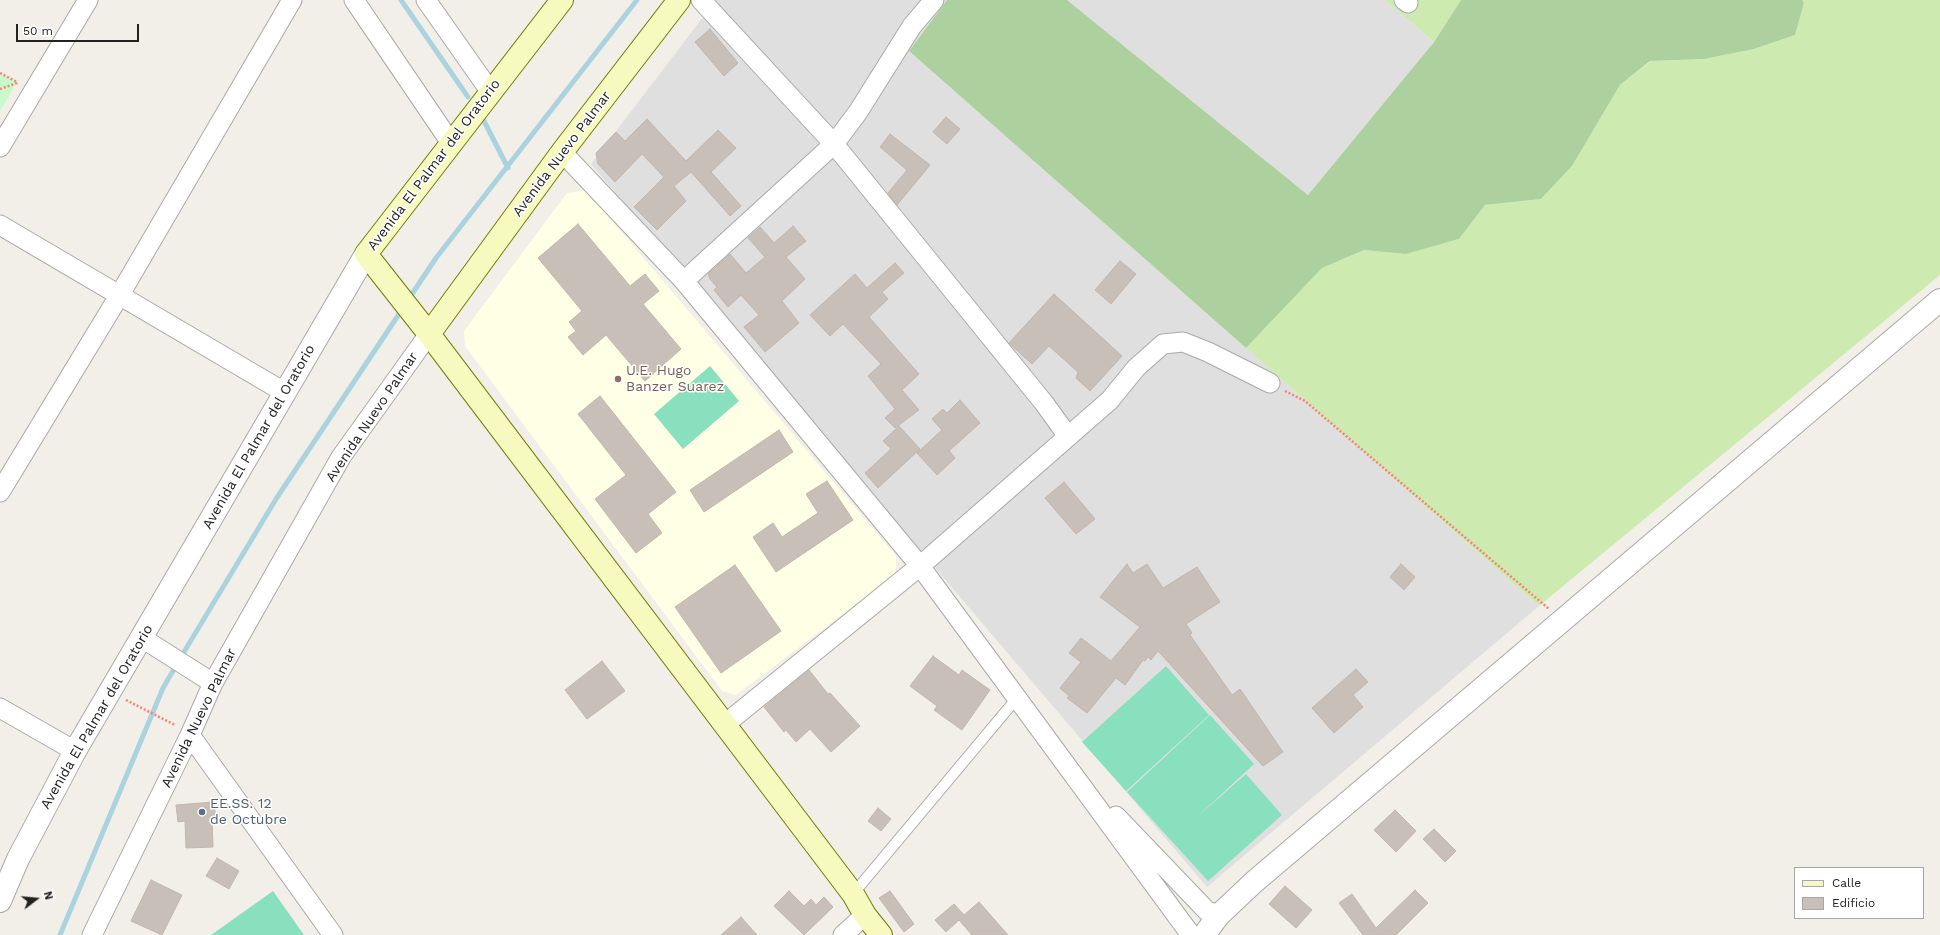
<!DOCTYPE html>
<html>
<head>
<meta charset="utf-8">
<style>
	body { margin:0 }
	#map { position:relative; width:1940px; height:935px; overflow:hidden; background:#f2efe9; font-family:"Work Sans",sans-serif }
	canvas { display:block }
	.legend { position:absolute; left:1794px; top:867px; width:130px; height:52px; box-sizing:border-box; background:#fff; border:1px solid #a7a7a7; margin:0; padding:5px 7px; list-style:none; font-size:12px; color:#222 }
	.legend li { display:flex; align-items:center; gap:8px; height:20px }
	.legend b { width:20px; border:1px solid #a7a7a7 }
	.north { position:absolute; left:16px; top:879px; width:40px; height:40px; -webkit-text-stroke:3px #fff; paint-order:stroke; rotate:74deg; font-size:11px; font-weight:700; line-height:16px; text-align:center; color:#222 }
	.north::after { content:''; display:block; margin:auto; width:14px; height:18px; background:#222; clip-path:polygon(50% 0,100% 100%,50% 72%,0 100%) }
	.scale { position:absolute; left:16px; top:24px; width:123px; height:18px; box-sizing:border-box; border:2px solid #222; border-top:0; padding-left:5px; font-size:12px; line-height:14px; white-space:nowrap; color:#222; -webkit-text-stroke:3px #fff; paint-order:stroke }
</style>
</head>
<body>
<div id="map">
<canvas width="1940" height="935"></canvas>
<ul class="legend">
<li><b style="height:5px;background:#f7fabf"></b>Calle</li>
<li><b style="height:11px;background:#c7bfb8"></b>Edificio</li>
</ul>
<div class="north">N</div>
<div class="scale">50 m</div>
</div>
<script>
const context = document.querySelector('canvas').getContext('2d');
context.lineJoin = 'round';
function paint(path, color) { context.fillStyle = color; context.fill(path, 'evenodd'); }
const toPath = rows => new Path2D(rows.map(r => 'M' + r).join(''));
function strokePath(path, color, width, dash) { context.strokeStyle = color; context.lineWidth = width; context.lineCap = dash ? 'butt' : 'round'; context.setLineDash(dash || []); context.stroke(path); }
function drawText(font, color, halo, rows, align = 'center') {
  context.font = font + ' "Work Sans",sans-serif'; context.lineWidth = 3; context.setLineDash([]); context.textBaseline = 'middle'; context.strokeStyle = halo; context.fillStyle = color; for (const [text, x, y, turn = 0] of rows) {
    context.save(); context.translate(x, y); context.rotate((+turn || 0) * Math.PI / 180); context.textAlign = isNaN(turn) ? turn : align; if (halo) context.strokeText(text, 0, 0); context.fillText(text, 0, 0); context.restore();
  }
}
const residential = toPath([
	[716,0,947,0,909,51,1539,606,1207,887,591,164],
	[1067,0,1385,0,1434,42,1308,195]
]);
const education = toPath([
	[586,190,896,556,896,574,736,695,722,691,465,346,464,331,567,193]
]);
const grass = toPath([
	[1385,0,1461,0,1434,42],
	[1802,0,1940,0,1940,275,1539,606,1246,348,1322,268,1364,250,1406,254,1459,239,1485,205,1541,199,1572,166,1620,85,1651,61,1704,59,1754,49,1795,35,1804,3]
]);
const forest = toPath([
	[947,0,1067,0,1308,195,1434,42,1461,0,1802,0,1804,3,1795,35,1754,49,1704,59,1650,61,1620,85,1572,166,1541,199,1485,205,1459,239,1406,254,1364,250,1322,268,1246,348,909,51]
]);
const park = toPath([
	[0,73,17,82,0,111]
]);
const pitch = toPath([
	[710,366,739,401,683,449,654,414],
	[1166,666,1209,715,1126,791,1082,742],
	[1210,715,1254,764,1197,817,1246,774,1282,815,1208,881,1127,792],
	[273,891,304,935,211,935]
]);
const stream = toPath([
	[401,0,468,97],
	[483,119,508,168],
	[408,300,436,258,637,0],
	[181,657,276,499,403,308],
	[60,935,163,688,177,664]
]);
const building = toPath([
	[710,29,738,63,724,76,695,42,710,29],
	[946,117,960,129,947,144,933,132,946,117],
	[647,119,686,161,718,130,736,148,711,172,741,206,730,216,691,172,674,186,686,201,657,230,634,207,664,177,642,154,615,182,598,164,596,153,616,132,625,141,647,119],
	[890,134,930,165,897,205,888,193,907,170,880,147,890,134],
	[578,224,630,286,645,274,659,291,643,304,681,349,645,381,606,335,583,355,568,337,576,331,569,322,582,311,538,258,578,224],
	[793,226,806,241,786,257,805,279,782,301,799,323,765,352,744,327,759,315,741,295,728,307,714,290,717,287,710,279,708,274,730,254,746,273,765,257,748,238,760,227,774,243,793,226],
	[1120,261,1136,274,1111,304,1095,290,1120,261],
	[895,263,904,273,882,292,888,299,869,317,919,374,902,390,919,410,895,428,885,418,895,409,868,376,881,364,843,324,830,336,810,315,855,274,867,288,895,263],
	[1054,294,1122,356,1090,391,1076,378,1078,372,1049,346,1032,364,1009,343,1054,294],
	[600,396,676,492,648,514,662,533,636,553,595,499,626,475,578,414,600,396],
	[960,400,980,423,949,451,955,458,937,475,917,453,942,430,932,419,943,409,947,413,960,400],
	[899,426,920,449,878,488,865,473,891,449,883,441,899,426],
	[779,430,793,452,704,512,690,490,779,430],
	[827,481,853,520,776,572,753,537,773,523,782,537,818,513,806,494,827,481],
	[1064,482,1095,519,1076,534,1045,498,1064,482],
	[1127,564,1133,573,1147,564,1163,588,1197,567,1220,602,1186,624,1192,633,1190,635,1232,695,1240,689,1283,752,1263,766,1158,651,1151,660,1148,657,1145,661,1143,660,1125,685,1116,678,1087,713,1067,698,1069,696,1060,688,1081,662,1069,653,1081,638,1111,661,1140,627,1100,597,1127,564],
	[1401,564,1415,577,1404,590,1390,577,1401,564],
	[735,565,781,631,721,673,675,607,735,565],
	[933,656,959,675,962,670,990,690,962,730,934,710,937,706,910,686,933,656],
	[602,661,625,691,587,719,565,690,602,661],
	[1356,669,1368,682,1353,695,1363,707,1334,733,1312,708,1356,669],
	[809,670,828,694,830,693,860,726,831,752,810,729,796,742,786,730,784,732,764,707,809,670],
	[214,802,216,819,212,819,213,847,186,848,185,821,178,822,176,805,214,802],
	[878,808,891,819,881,831,868,821,878,808],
	[1395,810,1416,831,1396,852,1374,830,1395,810],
	[1434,829,1456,851,1445,862,1423,839,1434,829],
	[217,858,239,871,229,889,206,876,217,858],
	[151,880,182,895,162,935,131,921,151,880],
	[1285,886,1312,910,1296,928,1269,904,1285,886],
	[1415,890,1428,903,1396,935,1363,935,1339,903,1352,894,1376,928,1415,890],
	[789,891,804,906,811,899,816,905,824,897,833,907,804,935,774,906,789,891],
	[890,891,914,924,904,932,879,898,890,891],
	[979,902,1008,935,972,935,959,920,946,932,935,920,954,904,964,915,979,902],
	[741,917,757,935,721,935,741,917]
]);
const path = toPath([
	[0,73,17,82,16,84],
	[0,89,17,83],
	[1285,391,1305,401,1549,609],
	[126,700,175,725]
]);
const service = toPath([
	[853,894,1017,698]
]);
const minor = toPath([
	[354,0,451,143],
	[426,0,490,91],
	[701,0,834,144,1044,403,1067,435],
	[1404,0,1408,3],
	[0,147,88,0],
	[562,152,684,281,920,566,1191,935],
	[0,225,284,392],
	[684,281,834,144,858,112,912,26,934,0],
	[0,492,119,296,292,0],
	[142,638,213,683],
	[0,708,75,751],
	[724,725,920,566,1110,400,1136,368,1163,344,1183,342,1208,352,1270,383],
	[190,735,333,935],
	[1116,816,1207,911,1219,915],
	[92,935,190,735,213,683,341,457,429,334],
	[843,935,865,915]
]);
const tertiary = toPath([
	[0,901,18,859,75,751,366,254],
	[1204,935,1219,915,1254,882,1940,300]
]);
const secondary = toPath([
	[562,0,366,254,429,334,853,894,865,915,881,935],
	[429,334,562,152,679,0]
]);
const markers = [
	[618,379,4,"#8d6e63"],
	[202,812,4,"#5c6f8a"]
];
const streetNames = [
	["Avenida Nuevo Palmar",562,154,-53],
	["Avenida El Palmar del Oratorio",434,165,-53],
	["Avenida Nuevo Palmar",372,417,-56],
	["Avenida El Palmar del Oratorio",259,437,-60],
	["Avenida El Palmar del Oratorio",97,717,-60],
	["Avenida Nuevo Palmar",199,718,-64]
];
const educationNames = [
	["U.E. Hugo",626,371],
	["Banzer Suarez",626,387]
];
const serviceNames = [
	["EE.SS. 12",210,804],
	["de Octubre",210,820]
];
paint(residential, '#e0dfdf');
paint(education, '#ffffe5');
paint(grass, '#cdebb0');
paint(forest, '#add19e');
paint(park, '#c8facc');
paint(pitch, '#88e0be');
strokePath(stream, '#aad3df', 5);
paint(building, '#c7bfb8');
strokePath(building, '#c4b6ab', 1);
strokePath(service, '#a9a9a9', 12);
strokePath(minor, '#a9a9a9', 21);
strokePath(tertiary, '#a9a9a9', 24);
strokePath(secondary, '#707d05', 24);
strokePath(path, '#fa8072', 2.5, [2, 2]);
strokePath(service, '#fff', 10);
strokePath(minor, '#fff', 19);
strokePath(tertiary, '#fff', 22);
strokePath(secondary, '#f7fabf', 22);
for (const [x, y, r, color] of markers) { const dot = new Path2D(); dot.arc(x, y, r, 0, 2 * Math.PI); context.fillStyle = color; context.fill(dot); strokePath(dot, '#fff', 1.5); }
drawText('14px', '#222', '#fff', streetNames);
drawText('14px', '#785e54', '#fff', educationNames, 'left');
drawText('14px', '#4e5e75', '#fff', serviceNames, 'left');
</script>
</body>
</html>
